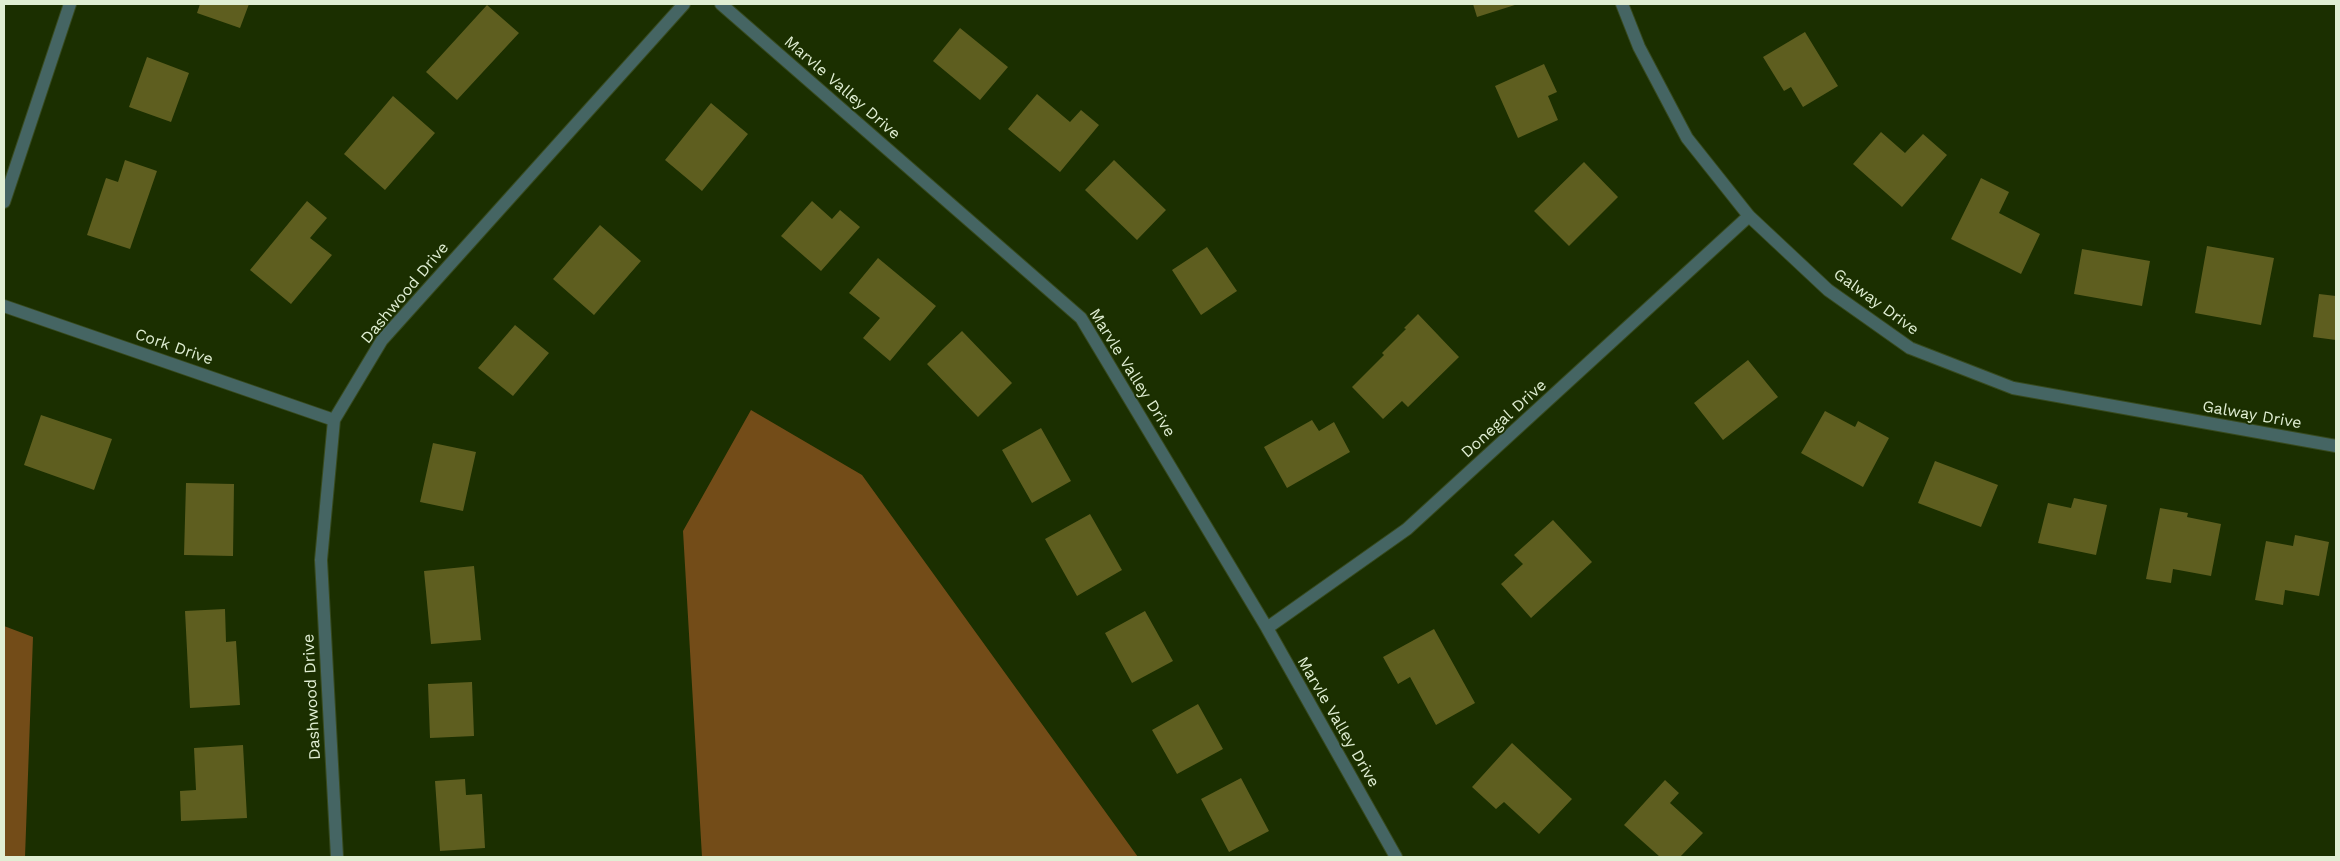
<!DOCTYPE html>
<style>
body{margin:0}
#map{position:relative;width:2340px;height:861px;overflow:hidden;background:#1b2f00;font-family:"Work Sans",sans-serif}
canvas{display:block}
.frame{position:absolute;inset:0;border:5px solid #e0eed3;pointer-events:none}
</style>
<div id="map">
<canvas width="2340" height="861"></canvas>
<div class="frame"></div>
</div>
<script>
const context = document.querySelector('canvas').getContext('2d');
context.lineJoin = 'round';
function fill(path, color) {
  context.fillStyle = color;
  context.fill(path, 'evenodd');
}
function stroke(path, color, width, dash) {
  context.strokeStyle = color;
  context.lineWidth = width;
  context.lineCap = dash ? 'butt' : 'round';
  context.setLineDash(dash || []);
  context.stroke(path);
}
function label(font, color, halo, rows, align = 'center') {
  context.font = font + ' "Work Sans",sans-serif';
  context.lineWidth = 4;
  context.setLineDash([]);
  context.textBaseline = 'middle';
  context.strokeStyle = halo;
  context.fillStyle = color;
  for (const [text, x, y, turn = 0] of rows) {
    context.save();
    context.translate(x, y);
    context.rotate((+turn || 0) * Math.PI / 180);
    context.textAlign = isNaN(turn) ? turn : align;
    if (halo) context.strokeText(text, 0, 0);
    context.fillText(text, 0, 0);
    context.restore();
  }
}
fill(new Path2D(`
 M751 410 862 475 1138 857H702L683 531Z
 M4 626 33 637 25 857H4Z`), '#734c18');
fill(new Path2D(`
 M200 4H249L240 28 197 13Z
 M1473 4H1518L1477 17Z
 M487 5 519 33 457 100 426 72Z
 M960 28 1008 67 980 100 933 61Z
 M1805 32 1838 86 1803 107 1791 87 1784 91 1763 57Z
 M147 57 189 73 171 122 129 107Z
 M1544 64 1557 92 1548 96 1558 120 1518 138 1495 86Z
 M1037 94 1070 122 1081 110 1099 125 1060 172 1008 129Z
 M393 96 435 133 385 190 344 154Z
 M711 103 748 134 702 191 665 160Z
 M1881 132 1905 153 1923 134 1947 155 1902 207 1853 164Z
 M125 160 157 171 130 249 87 235 106 178 118 182Z
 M1114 160 1166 210 1137 240 1085 190Z
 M1584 162 1618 197 1569 246 1534 211Z
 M1981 178 2009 192 1999 213 2040 234 2021 274 1951 239Z
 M307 201 327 218 310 238 332 255 291 304 250 270Z
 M812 201 832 219 840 210 860 227 821 271 781 236Z
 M600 225 641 261 594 315 553 279Z
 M2207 246 2274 258 2261 325 2195 313Z
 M1207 247 1237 291 1201 315 1172 270Z
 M2082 249 2150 261 2142 306 2074 294Z
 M878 258 936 306 890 361 863 338 880 318 849 293Z
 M2319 294 2336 296V340L2313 337Z
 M1418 314 1459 357 1408 407 1402 401 1383 419 1352 387 1384 355 1382 353 1406 329 1404 328Z
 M515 325 549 353 513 396 478 368Z
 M962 331 1012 383 978 417 927 364Z
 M1748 360 1778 397 1723 440 1694 403Z
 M1825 411 1855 427 1858 421 1889 438 1863 487 1801 453Z
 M41 415 112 439 94 490 24 465Z
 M1312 420 1319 431 1334 422 1350 452 1287 488 1264 447Z
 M1041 428 1071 481 1032 503 1002 450Z
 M433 443 476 452 463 511 420 502Z
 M1935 461 1998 485 1981 527 1918 503Z
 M186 483 234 484 233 556 184 555Z
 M2074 498 2107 505 2096 555 2038 543 2048 503 2071 508Z
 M2160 508 2188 513 2187 517 2221 524 2211 576 2173 569 2171 583 2146 579Z
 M1090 514 1122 570 1077 596 1045 539Z
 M1553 520 1592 562 1531 618 1501 584 1523 564 1514 555Z
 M2295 535 2329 542 2319 596 2285 590 2283 605 2255 600 2266 541 2293 546Z
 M474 566 481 640 431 644 424 571Z
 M225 609 226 642 236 641 240 705 190 708 185 611Z
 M1145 611 1173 661 1132 683 1105 633Z
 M1434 629 1475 703 1436 725 1410 677 1398 684 1383 657Z
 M472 682 474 736 430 738 428 684Z
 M1198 704 1223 749 1177 774 1152 730Z
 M1512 743 1572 799 1539 834 1504 802 1496 809 1472 787Z
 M243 745 247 818 181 821 180 791 196 790 194 748Z
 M1241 778 1269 831 1229 852 1201 799Z
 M465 779 466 795 482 794 485 848 440 851 435 781Z
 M1665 780 1679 793 1670 803 1703 833 1680 857H1660L1624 825Z`), '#5e5e1f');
const street = new Path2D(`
 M721 4 1081 318 1267 628 1396 857
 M1622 4 1639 47 1687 138 1749 216 1828 290 1910 348 2013 388 2336 446
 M4 202 70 4
 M4 306 334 420
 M1267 628 1407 529 1749 216
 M337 857 321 560 334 420 382 340 684 4`);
stroke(street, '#374a1e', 14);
stroke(street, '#456563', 12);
label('16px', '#e0eed3', '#1b2f00', [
 ["Marvle Valley Drive",842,88,41],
 ["Dashwood Drive",405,293,-50],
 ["Galway Drive",1876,302,36],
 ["Cork Drive",174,347,19],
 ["Marvle Valley Drive",1132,373,58],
 ["Galway Drive",2252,415,10],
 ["Donegal Drive",1504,419,-42],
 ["Dashwood Drive",312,697,-93],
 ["Marvle Valley Drive",1338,722,60]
]);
</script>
